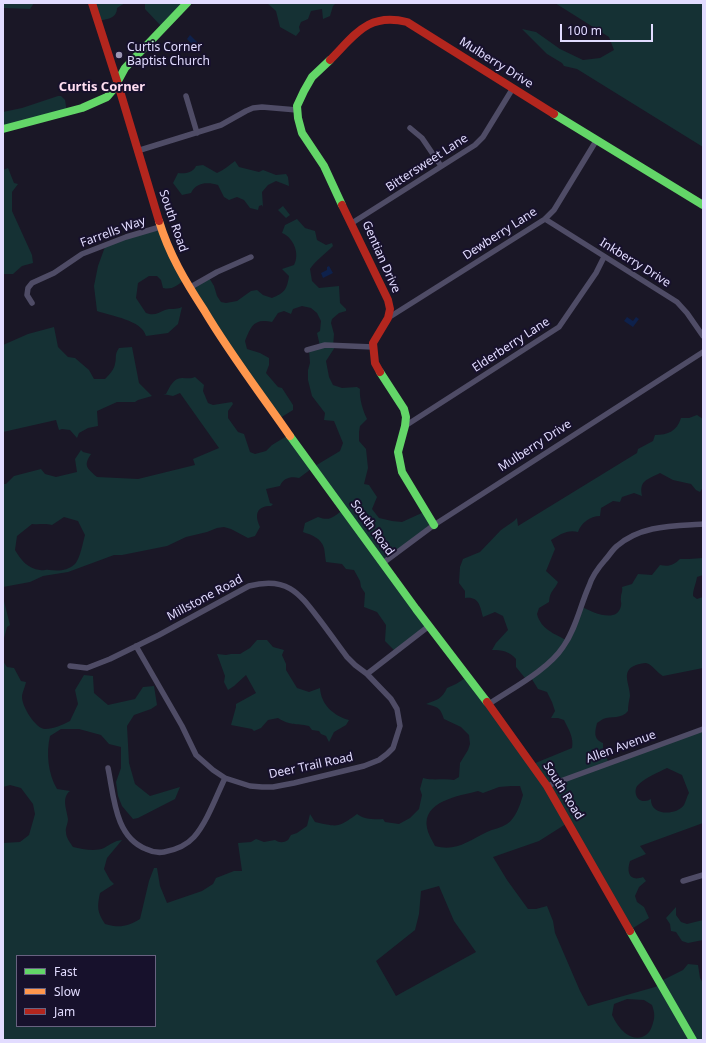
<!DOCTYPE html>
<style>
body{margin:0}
#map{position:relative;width:706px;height:1043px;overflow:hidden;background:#1a1726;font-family:"Noto Sans",sans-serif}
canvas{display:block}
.frame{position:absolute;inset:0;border:4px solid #e2dcff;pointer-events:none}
.legend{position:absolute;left:16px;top:955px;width:140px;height:72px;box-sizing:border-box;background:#17112c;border:1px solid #686280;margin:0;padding:5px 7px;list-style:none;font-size:12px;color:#e2dcff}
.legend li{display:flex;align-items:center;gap:8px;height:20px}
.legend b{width:20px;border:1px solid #686280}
.scale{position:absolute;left:560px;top:24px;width:93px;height:18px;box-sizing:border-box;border:2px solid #e2dcff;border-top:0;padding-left:5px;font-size:12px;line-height:14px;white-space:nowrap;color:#e2dcff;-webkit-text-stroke:3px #17112c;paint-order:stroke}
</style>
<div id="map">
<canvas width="706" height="1043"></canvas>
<div class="frame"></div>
<ul class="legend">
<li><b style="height:5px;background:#63d668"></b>Fast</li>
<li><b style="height:5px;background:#ff974d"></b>Slow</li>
<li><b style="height:5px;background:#b3261e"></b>Jam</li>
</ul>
<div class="scale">100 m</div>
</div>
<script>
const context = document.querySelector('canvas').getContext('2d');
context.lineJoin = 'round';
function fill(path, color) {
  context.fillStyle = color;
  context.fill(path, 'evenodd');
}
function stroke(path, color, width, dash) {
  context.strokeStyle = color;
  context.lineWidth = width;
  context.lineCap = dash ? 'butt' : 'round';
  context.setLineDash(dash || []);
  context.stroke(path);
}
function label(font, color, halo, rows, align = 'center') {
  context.font = font + ' "Noto Sans",sans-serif';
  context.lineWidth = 4;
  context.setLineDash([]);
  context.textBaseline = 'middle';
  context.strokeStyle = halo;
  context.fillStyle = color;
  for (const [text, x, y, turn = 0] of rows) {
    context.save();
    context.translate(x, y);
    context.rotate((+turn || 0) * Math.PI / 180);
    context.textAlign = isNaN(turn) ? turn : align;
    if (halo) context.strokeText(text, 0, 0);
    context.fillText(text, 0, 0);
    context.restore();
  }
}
fill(new Path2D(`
 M3 3H34L30 9 4 8Z
 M92 3H125L117 8C117 19 106 19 98 21Z
 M144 3H186L162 27 145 9V4Z
 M267 3H336L333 6 330 16 323 19 322 9 311 11 308 19 301 22 299 27 300 31 296 36 280 27 276 11Z
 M555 3H703V147L577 69 564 66 562 63 547 54 522 29 536 32 560 49 583 60 600 58 614 50 609 37Z
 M58 96H61L65 100 67 112 3 128V112L22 108Z
 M235 161 239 167 259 172 263 170 276 175 286 174 288 177 289 186 276 181 268 185 262 192 263 207 262 205 259 206 258 210 250 208 244 200 237 197 229 200 224 197 218 185C208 182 196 182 191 193L182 195 173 183 178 173C184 174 193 173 196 166L203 165 217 173C224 170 229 165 235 161Z
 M8 168 14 183 18 184 12 192V211L32 255 33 263 22 266 13 274H3V170Z
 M283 206 290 215 286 218 278 210Z
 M297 219 305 228 315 231 317 240 326 245 332 243 333 246C325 254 316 260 310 269L312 281 319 288 339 286 340 303 346 309V311L339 313 332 319 331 323 334 334 333 347H335L326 361 329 377 333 385 342 388 357 387 360 389C359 398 363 411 367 419L360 426 359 432V441L366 449 368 468 364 484 369 485 377 497 372 509 379 518 392 521 402 522 424 512 430 525 383 561 429 624 395 651 385 641 386 625 377 612 364 607 365 593 361 587 360 581 354 570 346 569 342 564 326 562C325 557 325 553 324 548 321 538 312 535 303 532L305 523 318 517C331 522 334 516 344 509L315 466 340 451 343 443 334 421 324 420 325 413 312 396 308 380V370L310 363 309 350 320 346 317 333 320 331 321 321 317 313 311 308 302 306 293 309 291 314 284 311 278 313 272 322C254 318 251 326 245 341L247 349 260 353 269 358V365L266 373 278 387 282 388 293 405V410L280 418 191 289 208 276 214 286 217 296 221 302 226 303 237 301 251 291 257 290 263 295 272 298C284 293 287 290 289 276L282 269 294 265C300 254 294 238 282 233L285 225Z
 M160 226 183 281C176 286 172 290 163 288L161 280 157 276H149L138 283 136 298 146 313C154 316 158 313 165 310 170 308 176 310 182 307L178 324 168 333 146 336C142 320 111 316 97 311L94 286 98 266 106 244Z
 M54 327 58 347 68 357 75 358 89 370 94 379H105C109 375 114 370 115 364 117 357 114 355 119 348L132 347 139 383 152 396 138 400 135 402H117L97 411 98 426 88 428 79 433 77 438 70 430 62 429 59 430 56 420 3 432V345L28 334Z
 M195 377 204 385 203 391 208 403 213 405 232 402 233 404 228 411V418L238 432 244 434 250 452 255 454 266 451 272 445 290 434 311 469 299 478C291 476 283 478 280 486L266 489 270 503 273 504 271 506C257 506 254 514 260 527L255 536 248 538 231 529 224 527 217 528 207 532 186 537 167 546 122 555H114L68 572 43 576 30 582 3 587V484H6L14 476 41 469 45 474 56 477 77 472 75 459 81 450 83 452 91 454C83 466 87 468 97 477L138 479 195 465 193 459 219 448 180 393 173 396 163 394H166C170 387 173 378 182 378 187 378 191 379 195 377ZM64 517 78 521 85 535C83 542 80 559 75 564 67 571 59 571 49 570 46 569 44 571 40 570 28 569 21 560 15 550L17 536 32 524C40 525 44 523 52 525Z
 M697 415 703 419V487L700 492 696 490 691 484 673 480 660 473C647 480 639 480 642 496L634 493 622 497 620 502 613 501 601 508 600 516C590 516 581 523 578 532 568 529 559 535 551 540L555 549 546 571 558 582C554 591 550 590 549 602L539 608 537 614C541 629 553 633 566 640L582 607C592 612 617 624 621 606 622 603 620 600 621 597 621 593 623 592 622 587L632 584 638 574 652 575 660 565C669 567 674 565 680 559H689L703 558V575L697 577C696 584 693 589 693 596L697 599 703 597V668L663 676C657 673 652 664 646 663 642 663 639 664 636 665 620 671 630 684 630 696 629 701 628 705 628 711 622 719 611 716 603 719 601 720 599 722 597 723 595 732 593 739 603 743V750L608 761 703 728V823L640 846 646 854 630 861C626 873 630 882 643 877L646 881 639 887 635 896 637 902 644 907 649 918 630 930 569 822 539 841 493 857 507 880 528 909H536L547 906 553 921 555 933 580 991 588 1006 655 987 660 985 661 981 683 970 688 964 698 965 700 978 703 983V1040H3V843L20 842 29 835 35 814 33 804 21 788 10 785 3 787V661L7 667 14 668 21 681 26 682C25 687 22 693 22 697 22 707 36 729 45 729 54 729 62 725 70 721L78 704 75 690 84 675 93 676 94 693 108 705 135 699 143 687 154 686 157 705 151 709 134 715 127 726 129 763 135 784 150 796 180 787 175 799 138 818 133 819 122 806 118 796 116 782 121 768V747L109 744 101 735 79 729H61L50 736C46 753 48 774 57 789L70 791C61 798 67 810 68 819 68 824 65 828 66 832 66 838 70 842 73 847 82 849 95 852 104 848 111 844 114 841 122 840L107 858 104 869 110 880 114 884 100 893C97 907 97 912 105 924 119 928 127 927 140 919L149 881 154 868H157L160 886 167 903 202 891 213 884 216 878 234 871H242L238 843 251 842 256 839 264 842 275 840C280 843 283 843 288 840L291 835 297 833 307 826 310 814 315 822C338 827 338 828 357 814 363 819 375 820 383 819L385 822 399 824 410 818 419 809 422 795 420 789 423 778C434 781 443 778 454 780L459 777 460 763 468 750 470 744 469 735 461 727 444 719C440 707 438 707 426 704 437 700 442 699 447 688L456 684 467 677 533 764 572 748C574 738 569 730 564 720L558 718H551L555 711 552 702 547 692 538 689 530 676 525 678 516 667V659C509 651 502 650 492 650L496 643 508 630 503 616 495 612 483 617C480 606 479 596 465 598V591L459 583 460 567 463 559 480 552 501 530 514 521 517 518 518 526 637 453 638 449 653 441 655 435C668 435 677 431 681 418H689ZM667 768 682 775 689 793C687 796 686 801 684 805 676 816 650 816 651 799 649 800 647 801 645 801 636 802 633 790 638 785 646 777 657 773 667 768ZM511 786H520L523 795C520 805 516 818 507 824 501 828 493 829 487 832 468 841 456 852 435 846 432 840 428 834 427 828 422 801 459 796 478 791L483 793 499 787ZM439 886 454 921 476 952 396 996 376 961 415 930 419 914 421 891ZM17 956H155V1026H17ZM627 999 644 1000 652 1005C655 1014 655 1017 652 1026 648 1039 635 1041 625 1033 619 1028 615 1021 612 1015L614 1004Z
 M3 597 10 625 7 627 3 642Z
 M257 640H267L273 647 284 650 282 655 286 664V670L297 688 309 692 320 688C321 705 334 716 349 720L346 725 334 732 329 742 326 736 321 734 319 731 312 730 309 726C295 723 291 726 278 718L268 720 261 728 254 731 252 729 231 725 236 707V704L256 693 246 675 234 686 228 690 224 682 225 676 217 654 226 655 231 654H240L250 648Z
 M676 907V915L681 922 687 924 703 920V940L688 943 682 941 676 932 671 931 670 924 666 918Z`), '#153134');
fill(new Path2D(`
 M190 35 198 43 192 48 190 47 192 44 187 39Z
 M329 266 333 273 323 278 321 273 327 270V267Z
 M627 317 633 321 636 317 639 319 633 327 624 321Z`), '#0e214b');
stroke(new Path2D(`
 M186 96 197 133
 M410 128 422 138 441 166
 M137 151 221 125 246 111 253 108 262 107 297 110
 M545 219 677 302 687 313 703 336
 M352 223 475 145 483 137 513 88
 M189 288 217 272 251 257
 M32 303 27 295 28 288 32 283 54 273 82 254 126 237 160 227
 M388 318 545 219 554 210 596 141
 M307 350 325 345 373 347
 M405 426 559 327 596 273 604 257
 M383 563 434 525 703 352
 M70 666 87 668 110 659 159 635 249 586C287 576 299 593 319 619 329 632 338 645 347 657L355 665 367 674 391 699 397 709 400 726 393 748 387 754 379 760 364 766 294 783 273 787H262L250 786 225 778 213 770 196 755 182 726 136 646
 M367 674 429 626
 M489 704C511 689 548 670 563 647 576 629 580 606 589 586 592 576 598 568 605 560 609 556 612 550 617 546 641 525 673 526 703 524
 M108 768C114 797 115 837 146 849 152 852 158 853 164 852 175 850 186 846 194 837 207 822 216 797 225 778
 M547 786 703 729
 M683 881 703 875`), '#4f4c66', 5.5);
stroke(new Path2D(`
 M330 60 312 77 304 91 297 106 298 118 302 133 324 166 342 205
 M554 114 703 205
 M3 129 82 108 107 97 113 90 125 68 187 3
 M380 372 404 409 406 417 405 426 398 452 402 472 434 525
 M290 436 416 609 487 702
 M630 931 693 1040`), '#63d668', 8);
stroke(new Path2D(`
 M159 221C169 254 185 281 204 310 230 354 261 394 290 436`), '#ff974d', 8);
stroke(new Path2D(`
 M92 3 117 81 159 221
 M330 60C355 35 368 12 407 22L554 114
 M342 205 388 300 390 309 388 318 373 343 375 363 380 372
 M487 702 547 786 630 931`), '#b3261e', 8);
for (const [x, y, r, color] of [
 [119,55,4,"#9c97b3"]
]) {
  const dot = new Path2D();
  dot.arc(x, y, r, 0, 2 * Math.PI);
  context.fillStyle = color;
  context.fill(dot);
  stroke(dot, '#17112c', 1.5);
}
label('12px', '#e2dcff', '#17112c', [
 ["Curtis Corner",127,48],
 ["Baptist Church",127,62]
], 'left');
label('12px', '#e2dcff', '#17112c', [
 ["Mulberry Drive",496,63,32],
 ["Bittersweet Lane",427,163,-33],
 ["South Road",173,221,71],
 ["Farrells Way",113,232,-20],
 ["Dewberry Lane",500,234,-33],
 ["Gentian Drive",381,257,66],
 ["Inkberry Drive",635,263,32],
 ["Elderberry Lane",511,345,-33],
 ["Mulberry Drive",535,446,-33],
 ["South Road",372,528,54],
 ["Millstone Road",205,598,-28],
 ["Allen Avenue",621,747,-20],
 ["Deer Trail Road",311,766,-12],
 ["South Road",563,791,58]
]);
label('bold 13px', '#ffdef1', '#17112c', [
 ["Curtis Corner",102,87]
]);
</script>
